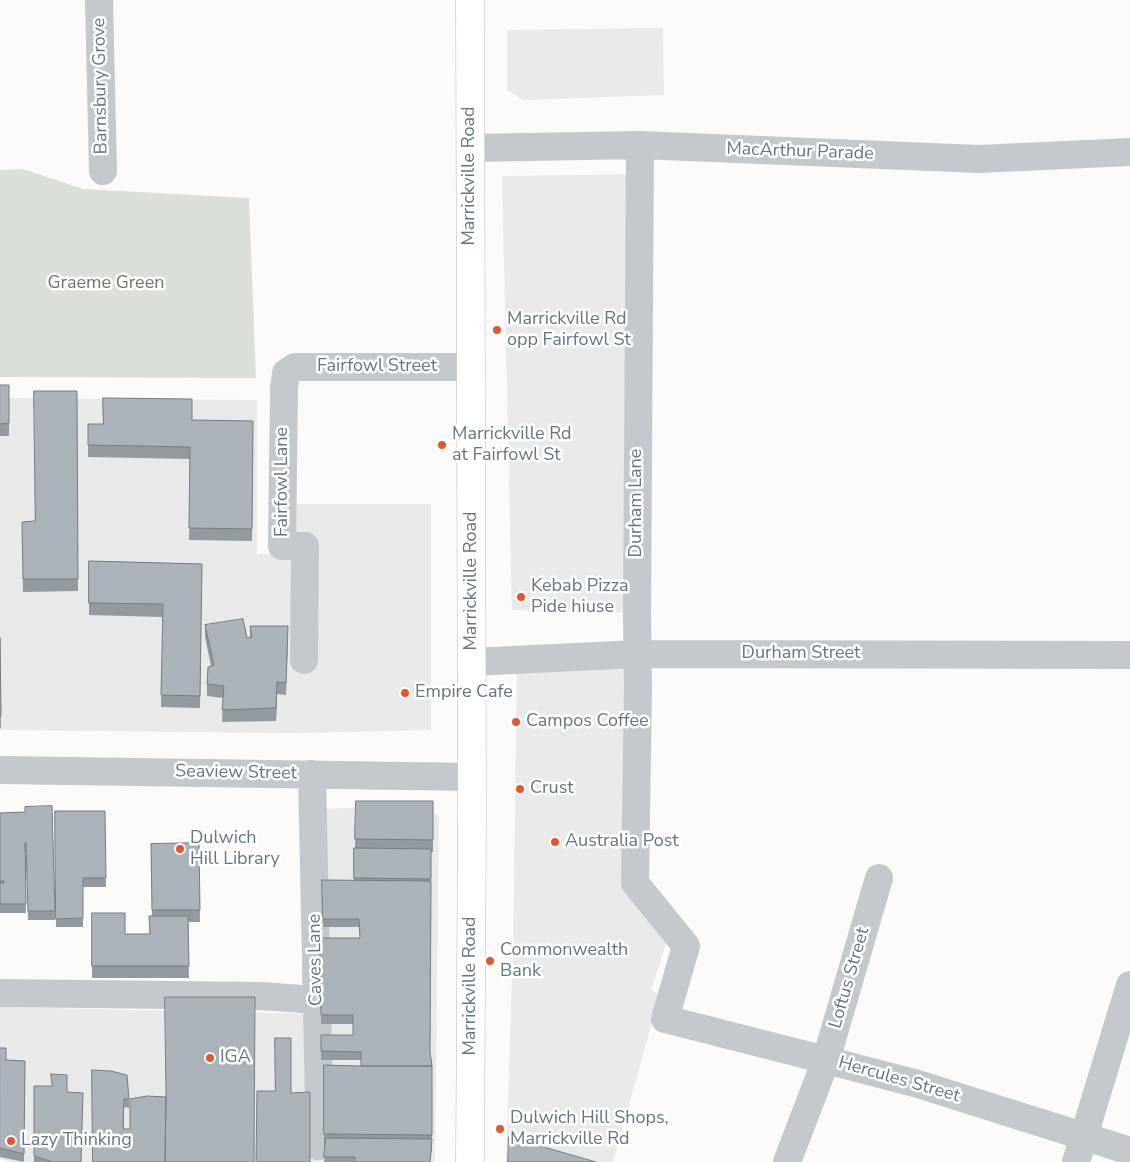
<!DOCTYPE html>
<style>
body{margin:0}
canvas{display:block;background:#fafaf8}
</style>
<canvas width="1130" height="1162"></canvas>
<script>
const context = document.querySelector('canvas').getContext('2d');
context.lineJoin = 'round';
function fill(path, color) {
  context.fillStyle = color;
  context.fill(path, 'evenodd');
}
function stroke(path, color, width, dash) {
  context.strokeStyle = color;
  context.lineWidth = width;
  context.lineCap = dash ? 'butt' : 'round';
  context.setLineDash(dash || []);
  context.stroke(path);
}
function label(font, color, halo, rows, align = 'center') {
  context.font = font + ' "Nunito Sans",sans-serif';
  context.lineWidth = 5;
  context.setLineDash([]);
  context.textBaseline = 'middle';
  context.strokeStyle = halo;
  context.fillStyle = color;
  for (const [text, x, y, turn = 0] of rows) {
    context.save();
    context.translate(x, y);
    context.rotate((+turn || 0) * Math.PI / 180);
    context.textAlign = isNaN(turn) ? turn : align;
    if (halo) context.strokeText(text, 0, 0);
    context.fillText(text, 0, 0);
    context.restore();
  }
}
fill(new Path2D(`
 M663 28 664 95 523 100 507 90V30Z
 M639 174 637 613 512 610 502 176Z
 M0 398 257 400V554H290L289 504H431V730L294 733 0 730Z
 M637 654 635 883 671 928 651 991 660 994 613 1162H506L513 951 517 661Z
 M427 805 439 817 435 1162H11L0 1159V1007L321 1014 322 809Z`), '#e8e9e9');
fill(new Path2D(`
 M23 169 83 189 249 198 256 378 0 377V170Z`), '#dadfd7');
const major = new Path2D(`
 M470 1162 472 812 470 0`);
stroke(major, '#b5babe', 29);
stroke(new Path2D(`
 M99 0 103 171
 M640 145 637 613 638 686 635 883 686 946 665 1019 826 1060 918 1084 1130 1151
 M470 148 640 145 979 159 1130 152
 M304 660 305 546H282L284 389 286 373 295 367H470
 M472 662 637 654 1130 655
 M0 770 472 777
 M312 774 319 1103 318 1146
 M0 993 260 996 317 1000
 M787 1162 826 1060 879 878
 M1076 1162 1130 985`), '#c3c8cc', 28);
stroke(major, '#fff', 28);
fill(new Path2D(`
 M0 385H9V436H0Z
 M77 391 78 591 23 592 22 522 35 521Z
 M192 420 253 421 252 541 189 540 190 459 88 457V424H103Z
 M89 561 202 564 200 708 161 707 163 617 89 615Z
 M205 625 247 638H250V626L288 638 286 695 277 694 276 721 222 722 223 698 207 696V684L211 666 205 637Z
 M0 638 1 728 0 729Z
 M356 801H433V852H431V887L430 1053 432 1066V1147L430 1162H324L326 1147H324V1065L361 1066V1060H321V1035H353V1024H321V1008H320V938H360L359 927H323L322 880 354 881V848H355Z
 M52 806 55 920H28L26 852H25L26 913H0V813L25 812Z
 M55 811H105L106 887H83V927H56Z
 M199 843 200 922H188L189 978H92V913L125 934H149L152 916 151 844Z
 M0 1048 6 1060 25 1061 24 1162 0 1157Z
 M92 1070 129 1099V1108L124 1107V1129L254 1162H93Z
 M51 1074 67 1092 81 1162H34V1086H52Z`), '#929a9f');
fill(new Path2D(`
 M277 682V694L276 721V708Z
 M432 1139V1147L430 1162V1157Z`), '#777d82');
const building = new Path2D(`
 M0 385H9V423L0 424Z
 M34 391H77L78 579H23L22 522 35 521Z
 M103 398 192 399V420L253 421 252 529 189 528 190 447 88 445V424H103Z
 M89 561 202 564 200 696 161 695 163 604 89 603Z
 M243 619 247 638 252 637 250 626H288L286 683 277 682 276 708 222 710 224 686 207 684 208 667 214 665 205 625Z
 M0 638 1 716H0Z
 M356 801H433V840L355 839Z
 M52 806 55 911H28L26 843H25L26 904H0V883H4V881H0V813L25 812V807Z
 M55 811H105L106 878H83V918L56 919Z
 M199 843 200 910H152L151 844Z
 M354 848 431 849V879L354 878Z
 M322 880 431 881 430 1052 432 1066H361V1052L321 1051V1035H353V1015H321V999H320V938H360L359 919H323Z
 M92 913H125V934H150L149 916H188L189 966H92Z
 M165 997H255L254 1162H165L166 1093Z
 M275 1038H291V1093L310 1092V1162H256L257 1091H275Z
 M0 1048H6V1060L25 1061 24 1154 0 1148Z
 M324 1065 360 1066H432V1135L324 1134Z
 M92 1070 111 1071 127 1075 129 1099H124L123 1129H130V1099L147 1096 166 1097 165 1162H93Z
 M51 1074 67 1075V1092L83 1093 81 1162H53L34 1156V1086H52Z
 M509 1137 596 1162H508Z
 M326 1138 432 1139 430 1162H355V1157H324Z`);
fill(building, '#aab3b9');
stroke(building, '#777d82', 1);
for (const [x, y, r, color] of [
 [497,330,5,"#e4572e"],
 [442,445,5,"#e4572e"],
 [521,597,5,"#e4572e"],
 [405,693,5,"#e4572e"],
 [516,722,5,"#e4572e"],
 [520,789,5,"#e4572e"],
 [555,842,5,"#e4572e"],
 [180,849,5,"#e4572e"],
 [490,961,5,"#e4572e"],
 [210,1058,5,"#e4572e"],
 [500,1129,5,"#e4572e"],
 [11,1141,5,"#e4572e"]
]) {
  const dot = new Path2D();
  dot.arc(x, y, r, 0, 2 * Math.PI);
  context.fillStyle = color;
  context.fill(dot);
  stroke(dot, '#fff', 2);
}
label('18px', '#657683', '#fff', [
 ["Barnsbury Grove",101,86,-91],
 ["MacArthur Parade",800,152,2],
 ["Marrickville Road",470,176,-90],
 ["Fairfowl Street",377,367],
 ["Fairfowl Lane",283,482,-90],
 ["Durham Lane",637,503,-90],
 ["Marrickville Road",472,581,-90],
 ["Durham Street",801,654],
 ["Seaview Street",236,773,1],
 ["Caves Lane",316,960,-91],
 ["Loftus Street",850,978,-74],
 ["Marrickville Road",471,986,-90],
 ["Hercules Street",899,1080,16]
]);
label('18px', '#687a64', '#fff', [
 ["Graeme Green",106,284]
]);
label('18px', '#657683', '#fff', [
 ["Marrickville Rd",507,320],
 ["opp Fairfowl St",507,341],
 ["Marrickville Rd",452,435],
 ["at Fairfowl St",452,456],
 ["Kebab Pizza",531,587],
 ["Pide hiuse",531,608],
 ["Empire Cafe",415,693],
 ["Campos Coffee",526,722],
 ["Crust",530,789],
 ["Dulwich",190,839],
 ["Hill Library",190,860],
 ["Australia Post",565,842],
 ["Commonwealth",500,951],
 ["Bank",500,972],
 ["IGA",220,1058],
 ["Dulwich Hill Shops,",510,1119],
 ["Marrickville Rd",510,1140],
 ["Lazy Thinking",21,1141]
], 'left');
</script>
